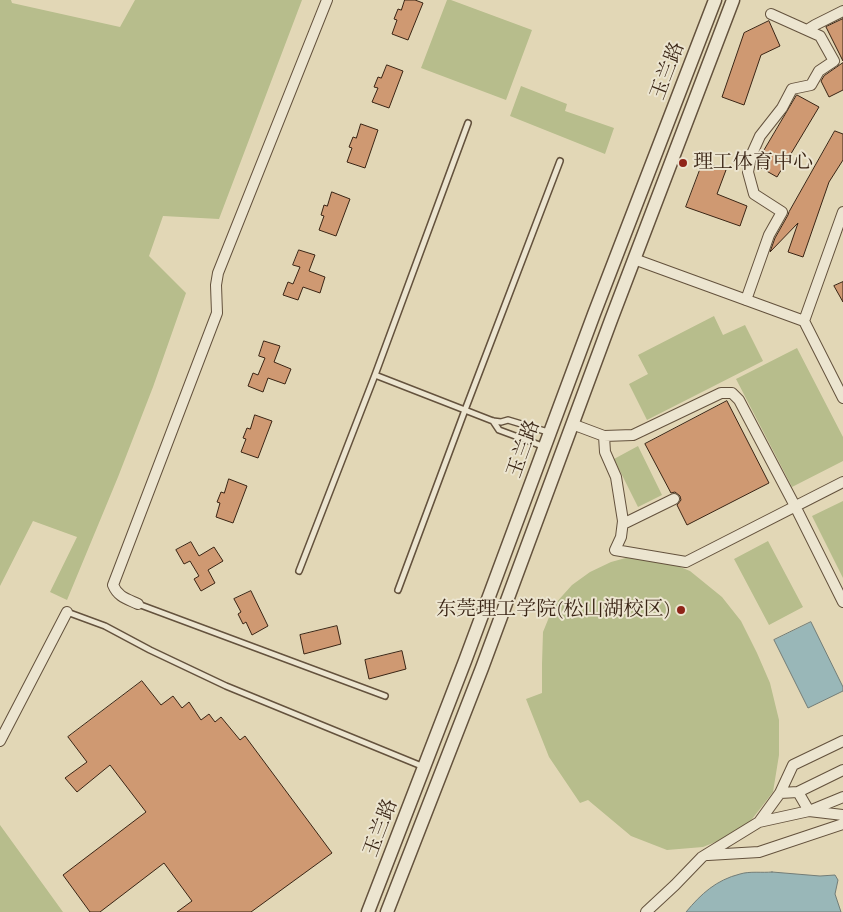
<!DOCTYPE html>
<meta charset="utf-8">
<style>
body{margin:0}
canvas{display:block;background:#e2d7b6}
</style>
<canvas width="843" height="912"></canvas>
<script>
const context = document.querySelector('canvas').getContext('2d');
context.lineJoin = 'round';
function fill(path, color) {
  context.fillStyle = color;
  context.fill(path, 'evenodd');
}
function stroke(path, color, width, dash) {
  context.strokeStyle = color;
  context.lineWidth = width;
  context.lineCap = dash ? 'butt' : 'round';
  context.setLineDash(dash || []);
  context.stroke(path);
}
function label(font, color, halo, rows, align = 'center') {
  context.font = font + ' "Old Standard TT","Noto Serif SC",serif';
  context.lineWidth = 4;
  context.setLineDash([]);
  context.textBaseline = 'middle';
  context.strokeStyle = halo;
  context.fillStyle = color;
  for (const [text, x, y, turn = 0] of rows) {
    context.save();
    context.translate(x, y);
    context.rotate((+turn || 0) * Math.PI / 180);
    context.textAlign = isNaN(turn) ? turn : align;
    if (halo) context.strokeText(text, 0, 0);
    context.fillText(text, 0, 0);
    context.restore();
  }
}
fill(new Path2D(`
 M0 0H11L12 3 120 27 135 0H302L219 219 163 216 149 256 186 293 153 387 118 477 67 600 50 592 77 537 33 521 0 586Z
 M447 0H451L532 30 506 100 421 68Z
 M521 86 567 104 565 111 614 128 605 154 510 116Z
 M714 316 723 335 745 325 763 361 647 420 629 384 648 374 638 355Z
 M797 348 843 437V461L792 487 736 379Z
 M638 446 662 495 638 507 614 459Z
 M843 501V578L812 516Z
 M768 541 803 607 769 625 734 559Z
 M633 556 658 558 690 571 722 597 741 621 757 653 770 683 779 720V755L773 792 749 823 728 837 703 847 667 850 631 836 588 800 580 803 549 757 526 699 542 693V664L543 632 554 605 572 585 590 572 611 562Z
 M0 825 63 912H0Z`), '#b7bd8c');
const water = new Path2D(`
 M811 622 843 687V691L808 708 774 640Z
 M772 872 820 876 835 875 838 880 835 894 841 912H686C701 894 716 880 740 874 750 871 762 873 772 872Z`);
fill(water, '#99b7b8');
stroke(water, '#737d77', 1);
const building = new Path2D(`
 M405 0H415L423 3 408 40 392 34 397 20 394 19 398 9 401 10Z
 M843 19V61L826 27Z
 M769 21 780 46 761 55 744 105 722 97 744 33Z
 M843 63V90L829 97 821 81 824 76Z
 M387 65 403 71 389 108 372 102 378 88 374 87 378 77 381 78Z
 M797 95 819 107 777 177 756 165 757 162Z
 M361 124 378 130 365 168 347 162 352 148 349 147 353 137 356 138Z
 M835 131 843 134V160L829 182 803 257 788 252 798 223 770 252 775 238 788 215 789 212Z
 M703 162 726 170 717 194 747 206 740 226 686 207Z
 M332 192 350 199 336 236 319 230 324 216 321 215 324 205 327 206Z
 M299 250 315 255 309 271 325 277 320 293 303 287 298 300 283 295 288 282 293 284 300 267 293 265Z
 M843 282V302L834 286Z
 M264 341 280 346 274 362 291 369 285 384 268 378 263 392 248 386 253 373 258 375 265 358 259 356Z
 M727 401 769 483 687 525 677 505 681 500 680 496 675 492 671 493 645 444Z
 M255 415 272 421 258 458 241 452 246 439 243 438 247 428 250 429Z
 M229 479 247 486 233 523 216 517 220 503 217 502 221 492 224 493Z
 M191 542 199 556 214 547 223 561 208 570 215 583 201 591 194 579 199 576 190 561 184 564 176 550Z
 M251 591 268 626 252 635 246 622 243 624 238 614 241 612 234 599Z
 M337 626 341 644 304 654 300 635Z
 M402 651 406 669 369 679 365 660Z
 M142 681 161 705 173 696 182 708 189 702 201 720 209 714 215 722 221 717 240 740 245 736 332 853 251 912H177L192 901 164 863 100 912H90L63 875 146 812 110 765 77 792 65 778 87 762 68 737Z`);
fill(building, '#cf9972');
stroke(building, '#3a2515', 1);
const service = new Path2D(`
 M375 375 493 421 501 422 508 420 548 432
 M493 421 499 430 545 447
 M299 571 375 375 468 123
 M398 590 465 410 560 161
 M138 604 385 696
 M67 612 105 626 150 650 226 686 424 767`);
const minor = new Path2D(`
 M807 30 815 25 843 11
 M634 259 804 321 843 398
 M746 300 769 235 782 212 754 194 748 172 751 156 760 136 782 108 792 89 811 85 819 71 834 61 820 36 771 14
 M804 321 843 212
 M572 424 604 436 605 452 616 477 623 521 621 537 615 550 686 562 843 482
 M604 436 633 435 721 393H732L739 400 795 506 843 602
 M623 524 674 499
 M138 604C127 599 118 597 113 585L217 313 216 285 218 273 327 0
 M0 741 67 612
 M798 792 809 811 843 815
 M780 793 793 765 843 741
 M759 822 809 811 843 797
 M708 855 759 852 843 824
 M646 912 675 885 702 857 759 822 780 793 798 792 843 770`);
const tertiary = new Path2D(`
 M368 912 465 661 594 314 715 0
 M387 912 482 668 611 320 733 0`);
stroke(service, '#64523d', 8);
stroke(minor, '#64523d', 12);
stroke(tertiary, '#64523d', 15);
stroke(service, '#ece5d0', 5);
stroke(minor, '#ece5d0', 10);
stroke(tertiary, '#ece5d0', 12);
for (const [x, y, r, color] of [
 [683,163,5,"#8f2418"],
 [681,610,5,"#8f2418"]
]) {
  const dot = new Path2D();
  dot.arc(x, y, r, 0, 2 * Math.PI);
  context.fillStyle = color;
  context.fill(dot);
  stroke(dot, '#ece5d0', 2);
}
label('20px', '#3a2515', '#ece5d0', [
 ["玉兰路",668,71,-69],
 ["玉兰路",524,449,-70],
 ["玉兰路",381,828,-69]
]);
label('20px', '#3a2515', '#ece5d0', [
 ["理工体育中心",693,163],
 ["东莞理工学院(松山湖校区)",671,610,"right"]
], 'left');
</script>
